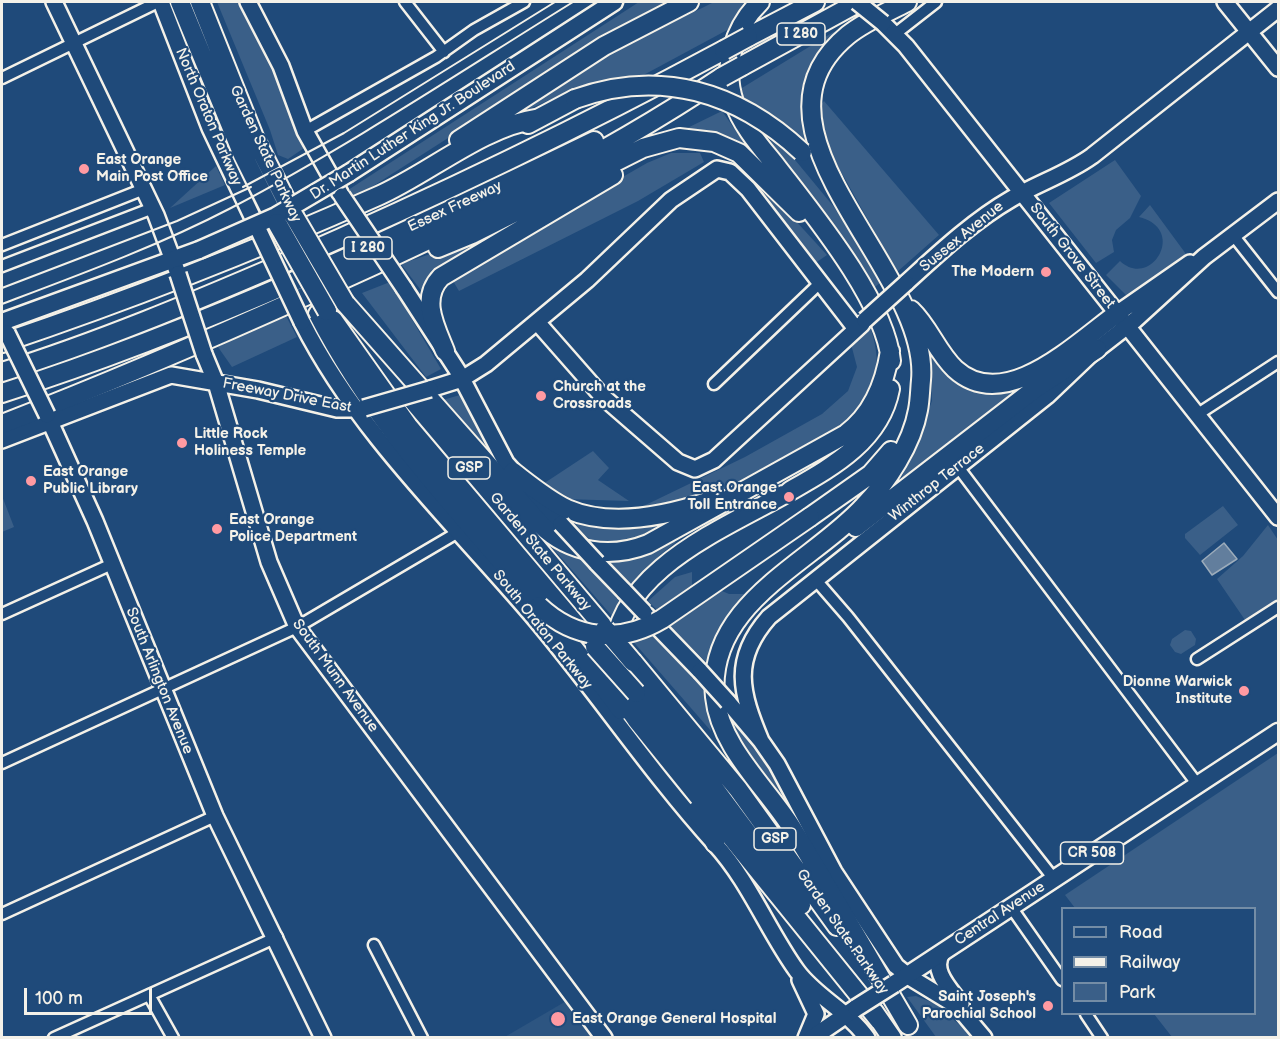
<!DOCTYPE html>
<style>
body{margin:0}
#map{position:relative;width:1280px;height:1039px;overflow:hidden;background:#1f4a7a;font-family:"Balsamiq Sans",sans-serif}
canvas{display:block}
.frame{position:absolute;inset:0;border:3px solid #f4f1e8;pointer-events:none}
.legend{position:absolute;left:1061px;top:907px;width:195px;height:108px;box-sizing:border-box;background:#1f4a7a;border:2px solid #748da6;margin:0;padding:8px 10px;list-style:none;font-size:18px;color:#f4f1e8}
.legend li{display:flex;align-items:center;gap:12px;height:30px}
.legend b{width:30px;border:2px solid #748da6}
.scale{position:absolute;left:24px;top:988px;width:128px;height:27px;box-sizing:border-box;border:3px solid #f4f1e8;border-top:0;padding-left:8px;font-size:18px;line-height:21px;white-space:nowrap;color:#f4f1e8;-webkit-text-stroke:4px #1f4a7a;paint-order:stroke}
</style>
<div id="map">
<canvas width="1280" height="1039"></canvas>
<div class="frame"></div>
<ul class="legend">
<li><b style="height:8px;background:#1f4a7a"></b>Road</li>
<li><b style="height:8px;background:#f4f1e8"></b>Railway</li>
<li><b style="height:16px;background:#3a5f88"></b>Park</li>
</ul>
<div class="scale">100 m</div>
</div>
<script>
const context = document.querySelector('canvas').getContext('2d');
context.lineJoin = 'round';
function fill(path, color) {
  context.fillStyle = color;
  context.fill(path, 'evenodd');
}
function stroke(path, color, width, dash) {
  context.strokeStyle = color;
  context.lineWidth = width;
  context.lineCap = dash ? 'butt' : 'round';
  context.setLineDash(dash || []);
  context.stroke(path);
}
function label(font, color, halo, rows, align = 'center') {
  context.font = font + ' "Balsamiq Sans",sans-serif';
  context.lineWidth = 4.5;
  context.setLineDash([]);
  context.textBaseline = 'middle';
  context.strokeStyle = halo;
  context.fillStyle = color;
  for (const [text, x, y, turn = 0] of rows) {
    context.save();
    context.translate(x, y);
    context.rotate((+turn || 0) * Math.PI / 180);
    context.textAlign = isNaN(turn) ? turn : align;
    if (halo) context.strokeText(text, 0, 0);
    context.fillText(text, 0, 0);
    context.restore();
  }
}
fill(new Path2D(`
 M568 1000 594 1038H503Z`), '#2d5581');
fill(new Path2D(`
 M217 2H243L280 75 307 146 288 159 278 155 270 130Z
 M639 2H674L626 24 356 197 348 190Z
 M714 2H745L729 29 638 78 606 81 549 100 490 127 590 64Z
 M835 31C805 75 801 93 806 145L740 100 737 91Z
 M824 101 939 235 897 272 825 143 818 108Z
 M722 111 756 160 679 132Z
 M761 134 791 155 834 207 881 282 875 287 824 215Z
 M671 153H700L704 162 638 201 459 291 450 276 647 163Z
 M1115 160 1141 196 1130 218 1116 230 1112 240 1114 252 1096 263 1049 203Z
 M216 166 225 185 170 208Z
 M765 194 783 207 827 255 814 264Z
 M548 204 423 293 401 264 436 252Z
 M1150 205 1186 254 1127 296 1106 275 1120 261C1151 290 1188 229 1139 217Z
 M390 282 441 369 426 377 362 293Z
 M285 314 297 337 232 367 218 347Z
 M870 327C880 354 880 384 863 410 845 435 731 492 699 500 677 505 653 508 631 512L745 457 822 414 848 391 857 367 851 344Z
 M929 346 949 372 1029 385 898 487 932 401Z
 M460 395 488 451 439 401Z
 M593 451 609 468 598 480 629 501 563 499 543 484Z
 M2 496 14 527 2 532Z
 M1223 506 1238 525 1200 555 1185 538V534Z
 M569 517 677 520C654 534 626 552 597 543 587 540 576 524 569 517Z
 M1268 525 1278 540V599L1245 620 1217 579 1243 556Z
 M664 540 676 542 660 555 634 587 604 556Z
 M550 545 579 556 620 602 612 616Z
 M692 572V591L661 614 648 601 675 577Z
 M715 588 729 594H746C725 616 718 638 711 667L666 622Z
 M652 630 705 685 711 731 630 638Z
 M1185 630 1191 631 1196 639 1195 645 1181 654 1175 652 1170 645 1172 639Z
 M721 705 772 773 798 821 794 822 741 747Z
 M1278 753V1037H1172L1154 1014H1254V908H1075L1065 895Z
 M916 996 936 1004 973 1037H936L907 997Z`), '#3a5f88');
const water = new Path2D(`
 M1224 543 1237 559 1212 575 1202 561Z`);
fill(water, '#627e9d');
stroke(water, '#9cacbb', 1.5);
const street = new Path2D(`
 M405 2 444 52
 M895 34 936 2
 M2 78 158 2
 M305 131 436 57 474 30 524 2
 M1233 235 1278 292
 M2 245 144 189
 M2 266 153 208
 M714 384 820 283
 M1198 414 1278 362
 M958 467 1198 785
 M815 579 848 617 1054 879
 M2 614 112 564
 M1197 659 1278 607
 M2 763 297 627 460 531
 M1011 907 1062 980
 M2 914 215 816
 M374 945 422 1038
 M149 995 173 1038
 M1086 1014 1102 1038
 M54 1038 277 937`);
const secondary = new Path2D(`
 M54 2 156 215 177 271
 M161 2 210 128 259 231
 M248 2 281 66 305 131 340 193
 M1225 2 1278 68
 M883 23 906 46 1278 517
 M906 283C939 253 973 221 1011 199 1038 183 1067 174 1092 156L1278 9
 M404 288 459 373 506 463 561 524
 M1118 313 1190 263
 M302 322C358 433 451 520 531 614 595 689 649 771 715 844 749 881 768 931 797 971 816 997 848 1011 867 1038
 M537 322 602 396 678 462 695 469 714 460 862 324
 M204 354 216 383 269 562 297 627 604 1038
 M430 389 462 379 486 364 587 280 671 200 717 169 730 172 748 189 856 329
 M47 415 95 521 215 816 323 1038
 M2 440 171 375 258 390 337 409H361
 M597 563 624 591
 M646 615 700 671
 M728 702 761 741 777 764 834 872 896 966 911 978 957 1006 984 1038
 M761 741C741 693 731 660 769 617L1047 396 1090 355 1135 320 1204 257 1278 201
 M943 952C929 969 951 990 961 1004
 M800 980 816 1014 806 1038`);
const primary = new Path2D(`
 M349 173 614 2
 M2 322 199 250
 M894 984 1278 732
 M812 1038 856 1008`);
const highway = new Path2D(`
 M180 2 243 155 277 223
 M200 2 254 137 294 216
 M760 2C734 27 722 67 734 102 742 126 761 147 777 167 814 215 885 301 891 361
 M907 2C888 12 865 21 848 35 731 131 931 270 921 380 920 390 920 400 918 410 912 444 887 482 864 506 811 564 706 603 715 697 720 747 766 787 792 828 832 893 869 959 908 1025
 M748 37 815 2
 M742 66 859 2
 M528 124 575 99
 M459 140 604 46 689 2
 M438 248 472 234 643 148 679 138 714 142 739 153 799 212
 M345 303 541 525C570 553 610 559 648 544L846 434C873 414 885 383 890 351
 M911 310C929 327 937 352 955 369 1005 415 1076 343 1118 313
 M318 314C376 427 458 510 539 605 567 639 594 674 621 710
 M333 320 408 426 583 633
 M2 343C130 300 254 251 378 196 428 174 482 127 536 119
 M445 351C435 326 420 299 441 277L613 175
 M2 372C98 342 191 303 284 263 434 198 581 127 724 50
 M2 393C206 328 402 234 594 141
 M409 396 602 625
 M2 424C106 384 208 340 310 294 452 231 593 163 722 77
 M513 472C530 485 548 500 567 509 611 528 666 516 710 501
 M790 491C832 467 880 441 890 389
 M783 495C721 530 616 572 614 655 614 680 622 700 636 719L880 1021
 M810 517 871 474 891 451
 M856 527 1036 388 1097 349
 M633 662 738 789 837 926
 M636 693 714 788 801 905
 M696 811 711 830 715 843
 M874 1012 892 1038`);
stroke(street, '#f4f1e8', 15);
stroke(secondary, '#f4f1e8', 20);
stroke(primary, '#f4f1e8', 21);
stroke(highway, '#f4f1e8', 22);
stroke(street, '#1f4a7a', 10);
stroke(secondary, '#1f4a7a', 15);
stroke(primary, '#1f4a7a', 16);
stroke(highway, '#1f4a7a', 18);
stroke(new Path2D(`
 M243 187 344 133 555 2
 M2 288 177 221 251 187
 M2 304C79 275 158 246 231 208 349 146 460 72 573 2`), '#f4f1e8', 2);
const secondaryBridge = new Path2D(`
 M857 2 883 23
 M342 196 404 288
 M259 231 302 322
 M178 274 204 354
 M865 320 906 283
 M7 333 47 415
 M364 408 430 389
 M561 524 597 563
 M624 591 644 612
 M700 671 728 702`);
const primaryBridge = new Path2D(`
 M199 250 276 216 349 173
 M856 1008 894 984`);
const highwayBridge = new Path2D(`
 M724 50 748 37
 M722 77 742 66
 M575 99C660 68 738 92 802 152
 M294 216 345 303
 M277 223 327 311
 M539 606C575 640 620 644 662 619L810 517
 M605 629 633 662
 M595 647 636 693`);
stroke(secondaryBridge, '#f4f1e8', 20, []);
stroke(primaryBridge, '#f4f1e8', 21, []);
stroke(highwayBridge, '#f4f1e8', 22, []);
stroke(secondaryBridge, '#1f4a7a', 15);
stroke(primaryBridge, '#1f4a7a', 16);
stroke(highwayBridge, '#1f4a7a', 18);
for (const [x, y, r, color] of [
 [84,169,6,"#ff9aa2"],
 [1046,272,6,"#ff9aa2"],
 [541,396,6,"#ff9aa2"],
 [182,443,6,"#ff9aa2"],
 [31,481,6,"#ff9aa2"],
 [789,497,6,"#ff9aa2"],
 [217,529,6,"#ff9aa2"],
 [1244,691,6,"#ff9aa2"],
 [1048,1006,6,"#ff9aa2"],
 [558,1019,8,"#ff9aa2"]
]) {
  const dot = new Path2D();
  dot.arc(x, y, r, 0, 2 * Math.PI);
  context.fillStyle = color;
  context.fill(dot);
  stroke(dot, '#1f4a7a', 2);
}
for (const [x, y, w] of [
 [801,34,48],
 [368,248,48],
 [469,468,42],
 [775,839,42],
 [1092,853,63]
]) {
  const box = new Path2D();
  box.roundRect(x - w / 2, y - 11, w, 22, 4.5);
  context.fillStyle = '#1f4a7a';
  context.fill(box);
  stroke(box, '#f4f1e8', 1.5);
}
label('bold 14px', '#f4f1e8', null, [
 ["I 280",801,34],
 ["I 280",368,248],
 ["GSP",469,468],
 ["GSP",775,839],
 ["CR 508",1092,853]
]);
label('15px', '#f4f1e8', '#1f4a7a', [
 ["North Oraton Parkway",208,117,67],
 ["Dr. Martin Luther King Jr. Boulevard",413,131,-33],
 ["Garden State Parkway",265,154,65],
 ["Essex Freeway",455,207,-25],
 ["Sussex Avenue",962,237,-39],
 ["South Grove Street",1072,256,52],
 ["Freeway Drive East",287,396,11],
 ["Winthrop Terrace",937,483,-38],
 ["Garden State Parkway",540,552,50],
 ["South Oraton Parkway",542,630,51],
 ["South Munn Avenue",335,676,54],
 ["South Arlington Avenue",159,681,68],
 ["Central Avenue",1000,914,-33],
 ["Garden State Parkway",842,932,55]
]);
label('bold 15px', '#f4f1e8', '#1f4a7a', [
 ["East Orange",96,160],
 ["Main Post Office",96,177],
 ["The Modern",1034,272,"right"],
 ["Church at the",553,387],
 ["Crossroads",553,404],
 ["Little Rock",194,434],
 ["Holiness Temple",194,451],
 ["East Orange",43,472],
 ["Public Library",43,489],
 ["East Orange",777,488,"right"],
 ["Toll Entrance",777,505,"right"],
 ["East Orange",229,520],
 ["Police Department",229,537],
 ["Dionne Warwick",1232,682,"right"],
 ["Institute",1232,699,"right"],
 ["Saint Joseph's",1036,997,"right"],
 ["Parochial School",1036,1014,"right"],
 ["East Orange General Hospital",572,1019]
], 'left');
</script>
